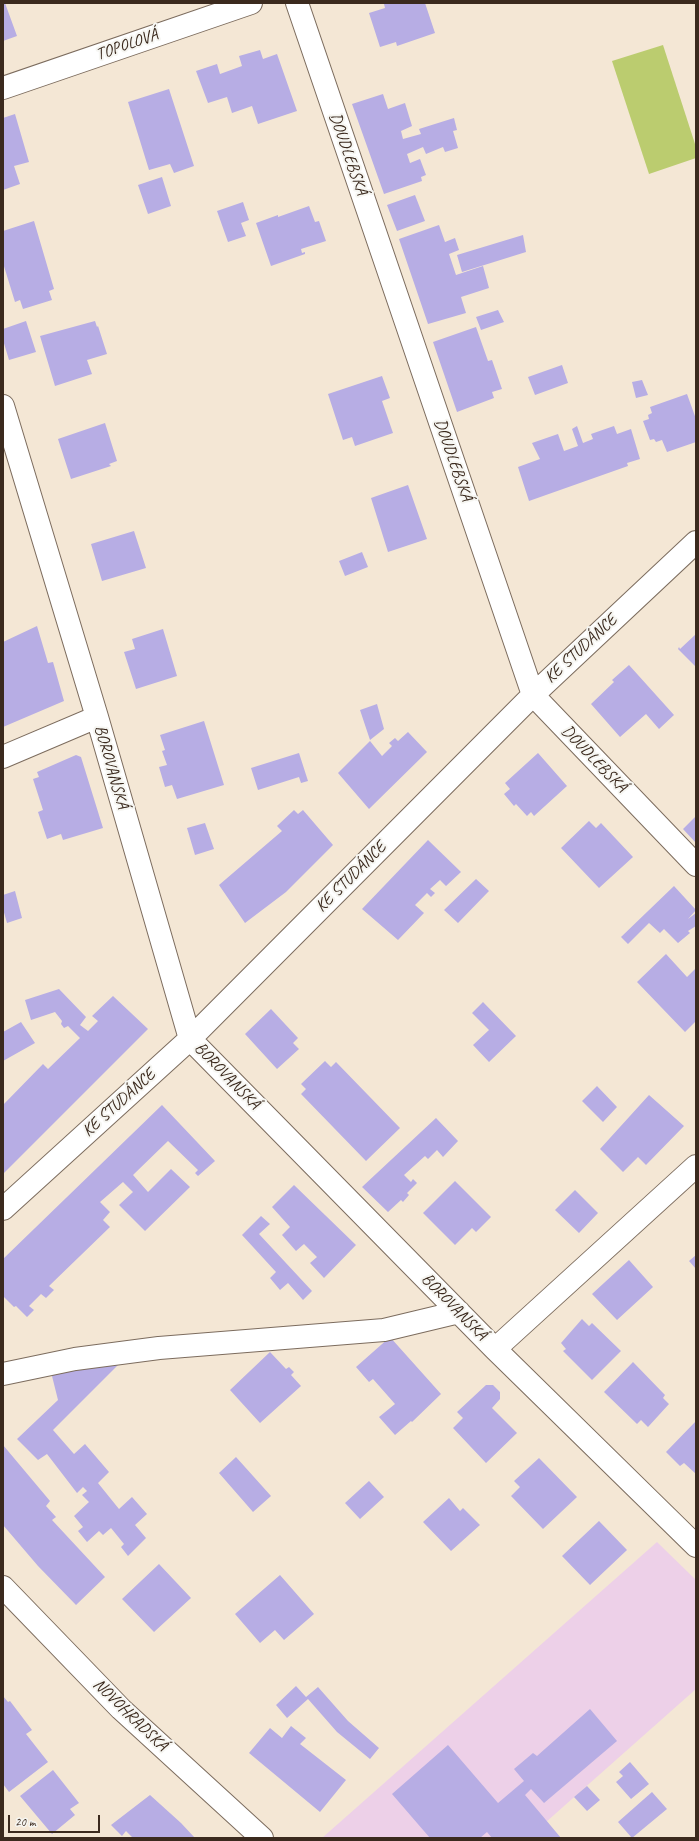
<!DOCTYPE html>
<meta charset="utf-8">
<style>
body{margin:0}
#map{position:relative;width:699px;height:1841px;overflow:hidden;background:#f4e7d5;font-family:Caveat,sans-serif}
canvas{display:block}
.frame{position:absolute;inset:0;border:4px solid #3b2a1e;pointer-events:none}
.scale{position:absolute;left:8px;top:1815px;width:92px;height:18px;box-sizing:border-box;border:2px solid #3b2a1e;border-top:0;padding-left:5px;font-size:12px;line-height:14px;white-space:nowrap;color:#3b2a1e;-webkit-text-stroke:3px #f6f6f2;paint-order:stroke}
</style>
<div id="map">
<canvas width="699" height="1841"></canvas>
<div class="frame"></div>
<div class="scale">20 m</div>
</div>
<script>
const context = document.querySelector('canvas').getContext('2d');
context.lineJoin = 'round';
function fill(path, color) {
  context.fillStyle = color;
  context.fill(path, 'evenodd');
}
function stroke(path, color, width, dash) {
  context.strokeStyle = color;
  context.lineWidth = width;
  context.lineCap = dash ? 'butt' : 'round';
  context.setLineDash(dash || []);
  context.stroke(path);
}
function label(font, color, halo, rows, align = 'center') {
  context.font = font + ' Caveat,sans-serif';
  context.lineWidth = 4;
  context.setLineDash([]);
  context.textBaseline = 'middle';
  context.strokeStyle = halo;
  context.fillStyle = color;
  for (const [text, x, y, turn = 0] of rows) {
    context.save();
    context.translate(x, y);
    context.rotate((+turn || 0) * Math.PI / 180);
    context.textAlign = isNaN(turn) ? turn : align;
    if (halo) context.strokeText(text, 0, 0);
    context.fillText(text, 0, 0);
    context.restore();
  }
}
fill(new Path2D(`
 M657 1542 696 1580V1689L528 1838H322Z`), '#edd0e8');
fill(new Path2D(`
 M663 45 696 147V158L649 174 612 61Z`), '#bbcc6f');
fill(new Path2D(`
 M3 3H5L17 36 3 41Z
 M387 3H425L435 33 397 46 396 42 380 47 369 13 385 8 384 4Z
 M260 50 263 59 277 54 297 111 258 124 252 106 232 113 227 97 208 103 196 71 217 64 220 74 242 66 239 56Z
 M169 89 194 166 174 173 170 164 149 170 128 102Z
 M383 94 388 109 405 103 412 126 401 131 403 139 421 134 419 129 454 118 457 130 453 131 458 148 445 152 443 147 426 154 423 147 407 154 410 163 420 159 426 175 421 177 422 181 384 194 352 104Z
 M15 114 29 162 14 166 20 184 3 190V118Z
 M162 177 171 206 148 214 138 185Z
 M415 195 425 221 397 231 387 205Z
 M243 202 249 220 241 223 246 236 228 242 217 211Z
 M309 206 315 222 319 221 326 241 301 249 302 253 305 252V254L271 266 256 223 278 215V217Z
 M34 221 54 289 49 291 52 300 23 309 20 300 15 302 3 263V231Z
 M439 225 445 242 455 238 459 250 449 254 456 275 483 266 489 288 461 297 466 313 428 324 399 239Z
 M523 235 526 252 462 272 457 255Z
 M498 310 504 322 481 330 476 317Z
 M26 321 36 352 9 360 3 340V329Z
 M95 321 97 327 98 326 107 354 87 360 92 374 55 386 40 336Z
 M476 327 488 361 492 360 502 389 492 392 494 398 457 412 433 342Z
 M562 365 568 383 535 395 528 377Z
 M382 376 390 398 382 401 393 433 355 446 352 437 343 440 328 394Z
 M642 380 648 395 636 398 632 382Z
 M687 394 696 419V442L667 452 662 440 656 442 654 439 650 440 643 421 649 419 648 415 652 413 650 407Z
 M105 423 117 461 109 464 111 466 71 479 58 439Z
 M577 426 583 443 593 439 591 434 614 426 617 434 631 429 640 459 627 463 628 466 529 501 518 467 540 459 532 443 558 434 564 451 578 446 572 429Z
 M408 485 427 539 388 552 371 498Z
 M134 531 146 568 102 581 91 544Z
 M362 552 368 567 345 576 339 561Z
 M37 626 48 663 53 662 64 701 3 727V642Z
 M163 629 177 676 136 689 124 652 135 649 132 639Z
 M696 634V667L678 649 679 647 680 649Z
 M629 665 674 715 659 729 646 714 620 737 591 704 614 682 612 680Z
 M377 704 384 729 370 740 360 710Z
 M204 721 224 785 177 799 172 785 165 787 159 767 167 765 162 751 165 750 160 735Z
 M408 732 427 752 369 809 338 773 370 741 382 756 392 746 389 743 395 738 398 741Z
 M299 753 308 781 301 783 299 777 258 790 251 768Z
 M538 753 567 786 534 816 531 812 527 816 516 804 514 806 504 794 510 789 505 783Z
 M76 755 81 757 103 828 63 840 61 834 47 839 38 812 43 810 33 779 39 777 37 772Z
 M294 810 298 814 303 810 333 845 286 892 245 923 219 885 282 831 277 826Z
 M696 816V843L683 829Z
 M589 821 596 828 601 823 633 857 599 888 561 848Z
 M205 823 214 849 195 855 187 828Z
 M428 840 461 872 446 886 440 880 430 889 435 893 431 897 427 893 415 905 424 913 398 940 362 909Z
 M476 879 489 891 458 923 444 910Z
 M674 886 696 910 688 919 696 913V926L688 931 690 933 678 943 664 929 660 933 649 923 628 944 621 937Z
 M15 891 22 918 7 923 3 909V895Z
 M666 954 687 977 696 968V1021L685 1032 637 982Z
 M59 989 86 1017 80 1025 88 1031 98 1021 92 1016 113 996 148 1029 3 1174V1105L43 1064 48 1069 80 1038 68 1026 64 1028 61 1024 62 1021 55 1012 31 1020 25 1000Z
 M483 1002 516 1036 489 1062 473 1045 489 1030 472 1013Z
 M271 1009 298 1038 293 1043 299 1049 277 1069 245 1034Z
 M21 1022 35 1043 3 1061V1032Z
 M325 1061 331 1067 336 1062 400 1128 366 1161 301 1094 306 1089 301 1084Z
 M597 1086 617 1107 603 1122 582 1101Z
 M649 1095 684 1126 646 1165 638 1157 623 1172 600 1149Z
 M162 1105 215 1161 198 1176 195 1173 198 1170 168 1141 133 1175 148 1192 171 1169 190 1187 145 1231 119 1205 133 1192 123 1182 100 1202 110 1212 103 1220 110 1227 49 1286 54 1290 46 1298 41 1294 29 1306 34 1310 27 1317 16 1306 14 1307 3 1296V1259Z
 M436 1118 458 1141 443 1157 437 1150 428 1159 425 1156 404 1175 411 1182 413 1179 417 1183 407 1193 409 1195 403 1202 401 1200 388 1212 362 1187Z
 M455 1181 491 1217 476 1232 472 1228 455 1245 423 1213Z
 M294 1185 356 1245 324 1278 310 1263 317 1257 304 1244 296 1251 282 1235 290 1227 272 1207Z
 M575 1190 598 1213 579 1233 555 1210Z
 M261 1216 270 1224 259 1234 312 1291 303 1300 288 1283 280 1290 270 1278 276 1272 242 1235Z
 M696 1255V1269L689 1261Z
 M629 1260 653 1287 617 1320 592 1294Z
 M582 1319 589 1326 592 1323 621 1351 592 1380 563 1351 566 1349 561 1343Z
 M390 1337 441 1394 412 1422 411 1421 395 1435 379 1417 395 1404 373 1379 369 1382 356 1367Z
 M270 1352 286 1369 289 1367 294 1372 291 1375 301 1386 260 1423 230 1390Z
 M633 1362 665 1395 663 1398 669 1404 648 1427 641 1420 637 1424 604 1392Z
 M119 1364 53 1430 74 1454 85 1444 109 1472 98 1483 119 1509 132 1497 147 1514 135 1525 146 1538 128 1556 121 1547 124 1544 111 1528 103 1535 99 1531 87 1542 78 1531 83 1527 74 1516 89 1502 82 1495 87 1491 83 1487 77 1493 47 1454 38 1460 17 1439 58 1400 51 1372Z
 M486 1385H493L500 1392V1399L492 1408 517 1433 486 1463 453 1428 463 1418 457 1412Z
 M696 1421V1474L684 1463 680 1466 666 1452Z
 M3 1445 50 1501 46 1506 56 1517 52 1520 105 1577 76 1605 38 1566 3 1525Z
 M236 1457 271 1496 253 1512 219 1473Z
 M539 1458 577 1497 543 1529 511 1496 520 1487 514 1481Z
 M369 1481 384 1497 360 1519 345 1503Z
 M449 1498 460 1511 463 1508 480 1525 451 1551 423 1522Z
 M599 1521 627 1550 590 1585 562 1556Z
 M159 1564 191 1598 154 1632 122 1599Z
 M280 1575 314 1614 284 1640 275 1630 260 1643 235 1614Z
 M296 1686 306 1697 318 1687 348 1721 379 1748 370 1759 337 1732 308 1699 287 1718 276 1705Z
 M3 1696 8 1702 10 1701 32 1730 26 1734 48 1762 9 1792 3 1784Z
 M590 1709 617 1741 544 1803 531 1789 525 1795 561 1838H492L487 1832 480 1838H430L392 1794 448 1745 498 1803 524 1781 514 1769 533 1753 537 1756Z
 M291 1726 306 1738 300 1744 346 1780 320 1812 249 1753 270 1728 282 1738Z
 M630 1762 649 1784 631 1799 616 1782 623 1776 619 1772Z
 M53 1770 79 1803 70 1809 75 1815 52 1834 20 1796Z
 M587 1786 600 1800 587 1811 574 1797Z
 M652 1792 667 1809 632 1838 618 1822Z
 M150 1795 181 1823 195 1838H133L126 1831 122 1836 111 1825Z`), '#b7ade4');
const minor = new Path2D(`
 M297 3 533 695 696 865
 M3 88 251 3
 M3 406 97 717 190 1039 495 1349 696 1546
 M3 757 97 717
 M3 1209 190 1039 533 695 696 542
 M495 1349 696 1166
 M3 1374 75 1359 159 1348 384 1330 459 1312`);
const secondary = new Path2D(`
 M3 1587 121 1709 262 1838`);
stroke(minor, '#7c6c5e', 24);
stroke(secondary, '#7c6c5e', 24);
stroke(minor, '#fff', 22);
stroke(secondary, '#fff', 22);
label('17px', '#3b2a1e', '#f6f6f2', [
 ["TOPOLOVÁ",127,45,-19],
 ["DOUDLEBSKÁ",348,154,71],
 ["DOUDLEBSKÁ",453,460,71],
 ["KE STUDÁNCE",581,649,-43],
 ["DOUDLEBSKÁ",594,759,46],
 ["BOROVANSKÁ",111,767,74],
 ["KE STUDÁNCE",351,877,-45],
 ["BOROVANSKÁ",227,1076,46],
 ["KE STUDÁNCE",119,1103,-42],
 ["BOROVANSKÁ",454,1307,46],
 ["NOVOHRADSKÁ",130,1715,44]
]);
</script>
